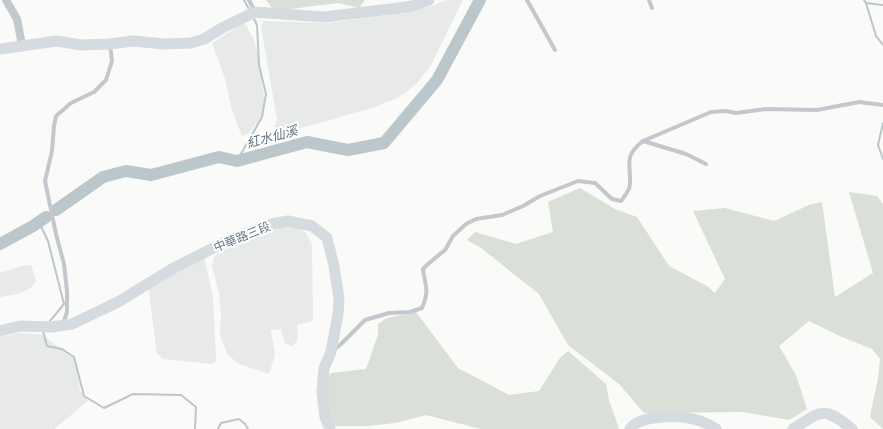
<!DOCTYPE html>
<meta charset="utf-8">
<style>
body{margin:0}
canvas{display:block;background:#fafaf8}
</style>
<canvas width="883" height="429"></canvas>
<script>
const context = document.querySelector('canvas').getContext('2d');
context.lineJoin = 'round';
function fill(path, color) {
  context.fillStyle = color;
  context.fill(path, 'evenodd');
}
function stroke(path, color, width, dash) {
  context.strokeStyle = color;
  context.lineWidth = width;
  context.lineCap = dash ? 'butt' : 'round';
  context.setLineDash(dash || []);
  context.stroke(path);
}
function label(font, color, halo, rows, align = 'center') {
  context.font = font + ' Commissioner,"Noto Sans TC",sans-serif';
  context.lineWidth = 4;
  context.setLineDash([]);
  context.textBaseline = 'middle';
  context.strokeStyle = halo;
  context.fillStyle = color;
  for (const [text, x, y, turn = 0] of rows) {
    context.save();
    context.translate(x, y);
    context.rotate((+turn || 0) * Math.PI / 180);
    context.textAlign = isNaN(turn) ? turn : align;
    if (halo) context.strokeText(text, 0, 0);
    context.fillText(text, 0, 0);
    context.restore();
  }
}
fill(new Path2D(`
 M446 0H463L431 65 419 81 405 93 397 98 376 107 283 133 274 128 277 119 261 27 263 21 326 23 382 16 432 6Z
 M244 23 253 37 259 58 264 99V110L260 119 250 132 242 136 232 111 225 79 212 43Z
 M278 223 298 227 305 232 312 245 313 321 297 325 298 339 293 346 285 344 281 329 271 330 275 355 269 374 239 364 228 355 220 336 221 313 219 293 212 266 214 256 267 226Z
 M203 255 205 261 213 296 216 361 212 364 164 359 157 354 148 285Z
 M25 265H31L36 281 31 288 18 294 0 297V273Z
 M18 333 41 334 76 360 80 391 88 401 54 429H0V337Z`), '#e8e9e9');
fill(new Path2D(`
 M266 0H365L359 8 338 3 282 10 271 7Z
 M580 188 615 209 637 217 669 266 707 286 715 293 725 279 693 211 725 208 774 221 809 205 822 202 835 297 873 273 849 192 877 196 883 204V429L870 417 878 378 880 359 872 349 842 337 809 321 779 346 796 375 807 409 789 420 743 412 644 413 619 384 568 345 539 294 481 248 467 240 475 232 516 244 553 232 548 202Z
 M416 312 458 368 509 395 539 391 560 358 568 351 606 384 609 400 619 429H481L426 415 395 423 368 426H334C329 411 320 388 331 373L366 369 378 335V324L387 318Z`), '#dadfd7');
stroke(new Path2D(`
 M244 0 250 11
 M864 0 866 3 883 5
 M866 3 876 36 883 45
 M883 123 878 145 883 159
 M237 161 262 117 266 94 259 65 257 25 253 17
 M39 222 48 241 64 304 50 321
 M43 331 47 346 62 349 74 357 84 396 104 408 133 394 181 395 196 407 195 429
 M218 429 221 423 239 419 245 424 248 429`), '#bbc7cb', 2);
stroke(new Path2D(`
 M56 210 103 177 126 171 151 175 219 157 237 161 307 142 348 150 384 143 437 80 480 0
 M0 244 33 226 46 217`), '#bbc7cb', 12);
stroke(new Path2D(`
 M249 0 255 12
 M527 0 555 50
 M649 0 652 8
 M643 141 686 154 706 164
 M63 324 67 312V291L64 264 56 234 45 181 52 151 54 126 56 116 71 103 94 92 106 80 112 61 110 44
 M334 350 341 344 365 320 389 313 410 312 422 308C430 290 425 286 423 269L428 264 445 250 453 236 466 224 476 219 502 215 523 206 540 196 578 181 595 183 612 199 621 201C625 196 630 190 630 184 631 163 623 157 643 141L711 112 726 111 736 113 766 109 817 110 859 102 883 105`), '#c3c8cc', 4);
stroke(new Path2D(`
 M6 0 17 19 22 45`), '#c3c8cc', 8);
stroke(new Path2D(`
 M0 49 57 41 81 45 110 44 133 41 164 44 191 43 204 39 222 28 255 12 324 17 399 8 412 6 429 0
 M0 331 20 326 52 327 72 324 118 302 172 269 229 240 271 224 288 221 312 226 327 238 334 266 339 299 338 314 331 352 324 368 322 392 325 417 330 429
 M630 429C639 415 678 415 693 419 702 421 709 424 716 429
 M793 429C823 410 823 406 852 429`), '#d6dbdf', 11);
label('12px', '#657683', '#fff', [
 ["中華路三段",242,237,-22]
]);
label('italic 13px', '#60757c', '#fff', [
 ["紅水仙溪",272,137,-15]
]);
</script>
